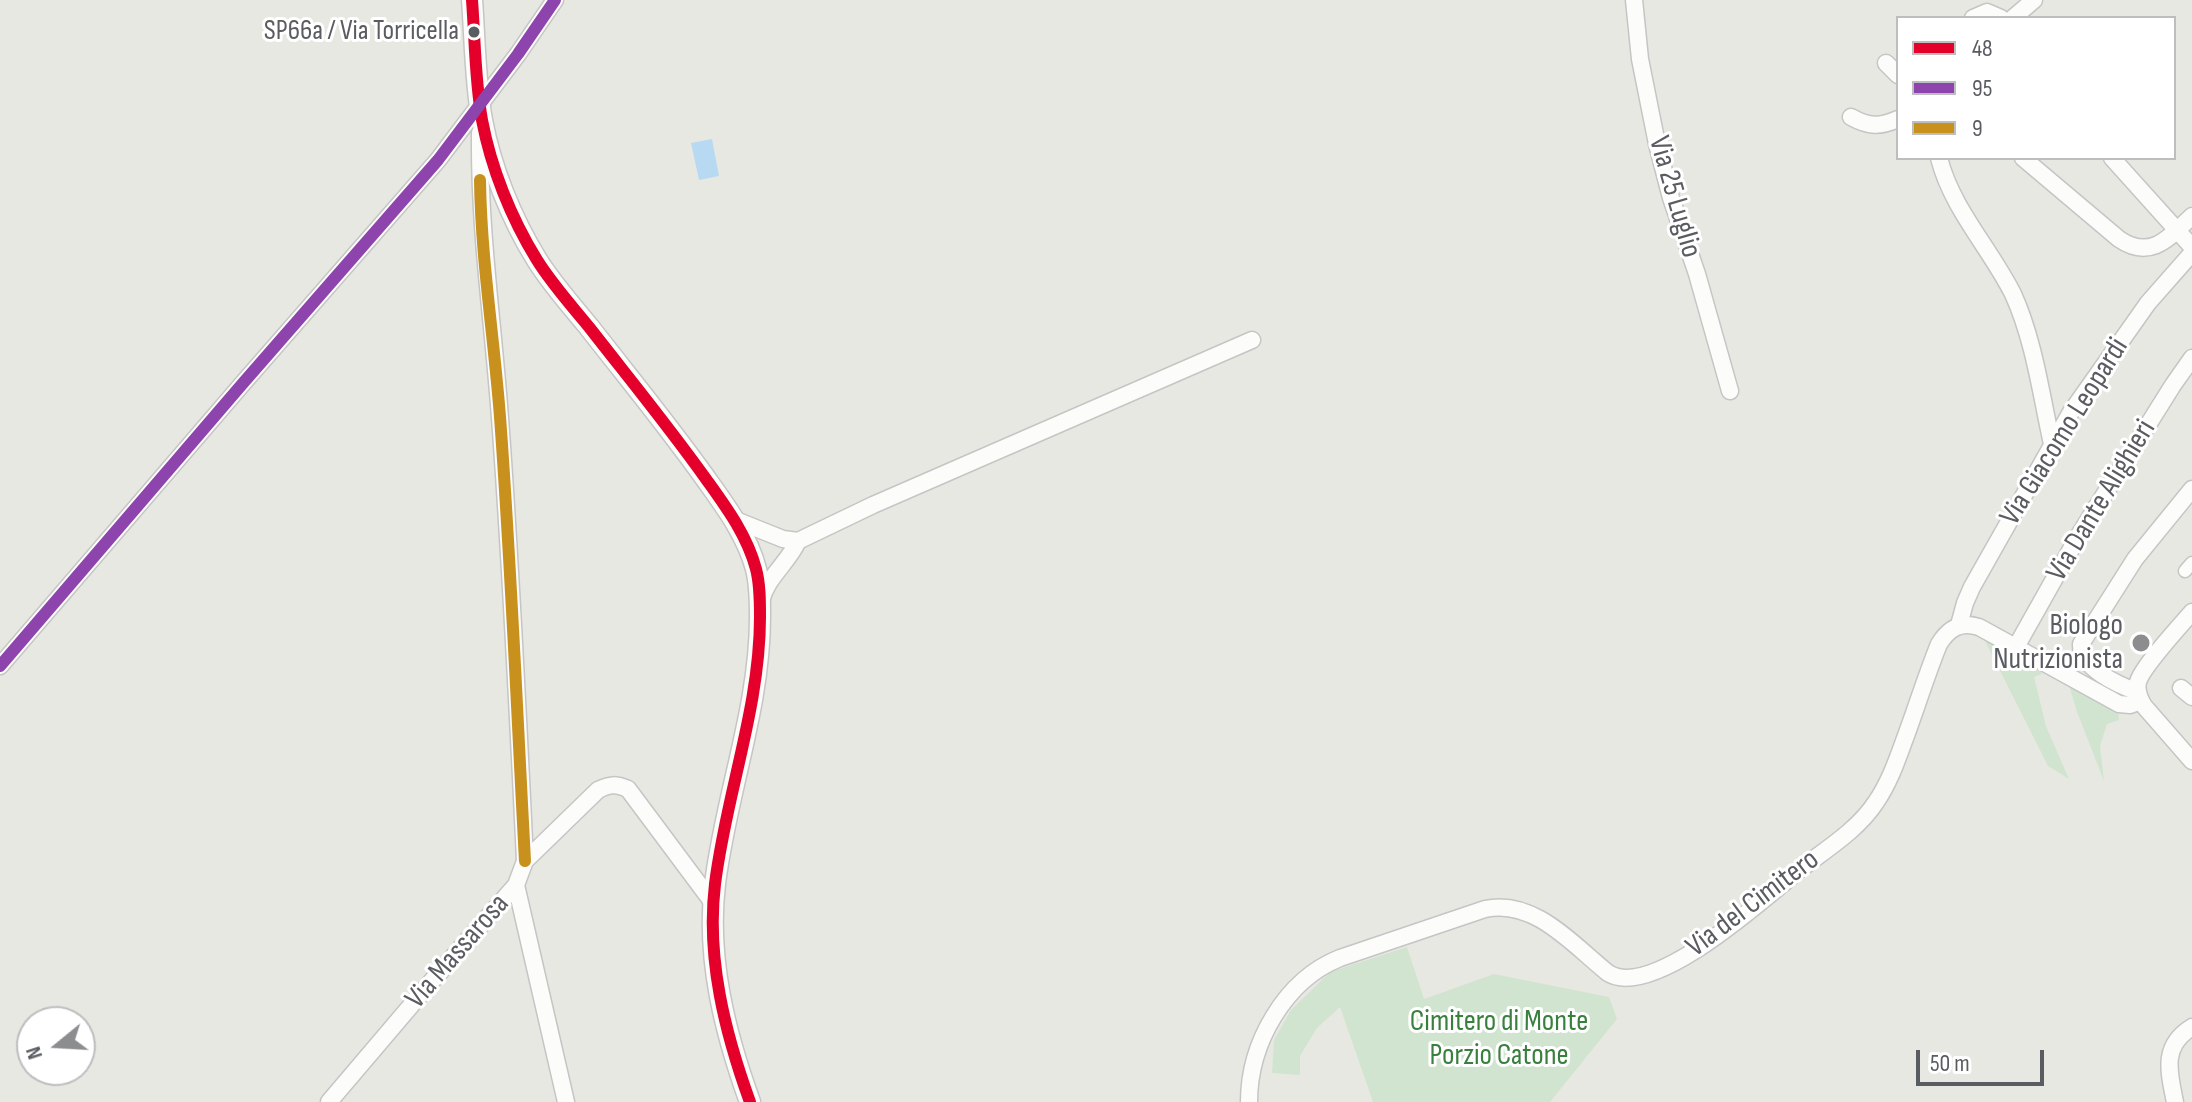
<!DOCTYPE html>
<style>
body{margin:0}
#map{position:relative;width:2192px;height:1102px;overflow:hidden;background:#e8e8e3;font-family:"Sofia Sans Condensed",sans-serif}
canvas{display:block}
.legend{position:absolute;left:1896px;top:16px;width:280px;height:144px;box-sizing:border-box;background:#fff;border:2px solid #bdbebf;margin:0;padding:10px 14px;list-style:none;font-size:24px;color:#595c60}
.legend li{display:flex;align-items:center;gap:16px;height:40px}
.legend b{width:40px;border:2px solid #bdbebf}
.north{position:absolute;left:16px;top:1006px;width:80px;height:80px;box-sizing:border-box;background:#fff;border:2px solid #bdbebf;border-radius:50%;rotate:252deg;font-size:22px;font-weight:700;line-height:32px;text-align:center;color:#595c60}
.north::after{content:'';display:block;margin:auto;width:28px;height:36px;background:#8b8d8e;clip-path:polygon(50% 0,100% 100%,50% 72%,0 100%)}
.scale{position:absolute;left:1916px;top:1050px;width:128px;height:36px;box-sizing:border-box;border:4px solid #595c60;border-top:0;padding-left:10px;font-size:24px;line-height:28px;white-space:nowrap;color:#595c60;-webkit-text-stroke:6px #fff;paint-order:stroke}
</style>
<div id="map">
<canvas width="2192" height="1102"></canvas>
<ul class="legend">
<li><b style="height:10px;background:#e4002b"></b>48</li>
<li><b style="height:10px;background:#8e44ad"></b>95</li>
<li><b style="height:10px;background:#c8901d"></b>9</li>
</ul>
<div class="north">N</div>
<div class="scale">50 m</div>
</div>
<script>
const context = document.querySelector('canvas').getContext('2d');
context.lineJoin = 'round';
function fill(path, color) {
  context.fillStyle = color;
  context.fill(path, 'evenodd');
}
function stroke(path, color, width, dash) {
  context.strokeStyle = color;
  context.lineWidth = width;
  context.lineCap = dash ? 'butt' : 'round';
  context.setLineDash(dash || []);
  context.stroke(path);
}
function label(font, color, halo, rows, align = 'center') {
  context.font = font + ' "Sofia Sans Condensed",sans-serif';
  context.lineWidth = 6;
  context.setLineDash([]);
  context.textBaseline = 'middle';
  context.strokeStyle = halo;
  context.fillStyle = color;
  for (const [text, x, y, turn = 0] of rows) {
    context.save();
    context.translate(x, y);
    context.rotate((+turn || 0) * Math.PI / 180);
    context.textAlign = isNaN(turn) ? turn : align;
    if (halo) context.strokeText(text, 0, 0);
    context.fillText(text, 0, 0);
    context.restore();
  }
}
fill(new Path2D(`
 M1985 641 2040 668 2042 674 2034 677 2046 726 2069 779 2048 766Z
 M2069 685 2118 711 2119 720 2107 724 2100 746 2104 781 2077 712Z
 M1407 947 1424 999 1494 974 1609 997 1617 1019 1550 1102H1373L1340 1007 1317 1028 1300 1056V1075L1272 1073 1274 1040 1291 1010 1330 972Z`), '#d1e4cf');
fill(new Path2D(`
 M712 139 719 176 699 180 691 143Z`), '#b8d9f2');
const pedestrian = new Path2D(`
 M2185 571 2192 563`);
const minor = new Path2D(`
 M1634 0 1640 59 1657 144 1671 198 1697 274 1730 391
 M1973 18 1987 12 2001 18
 M2013 18 2034 0
 M1886 63 1898 75
 M1851 117C1869 127 1880 127 1898 119
 M480 133C479 231 493 321 500 418 511 566 518 713 525 861
 M1939 158C1952 209 1990 248 2013 294 2034 340 2041 394 2052 444
 M2023 158 2119 239C2151 261 2170 237 2192 216
 M2112 158 2192 247
 M733 519 783 539 798 541 873 505 1252 340
 M761 601C767 577 788 563 798 541
 M2192 612C2180 626 2142 667 2138 682 2136 691 2139 698 2144 706L2192 761
 M1959 625 1965 603 1972 587 2071 412 2148 303 2192 253
 M2016 647 2079 535 2173 385 2192 358
 M0 666 244 382 438 160 518 54 555 0
 M2181 688 2192 697
 M2138 692C2118 685 2080 668 2081 644L2135 559 2192 489
 M516 885 566 1102
 M329 1102 431 982 516 885 525 861 598 790C610 784 616 784 628 789L713 903
 M1249 1102C1249 1043 1285 980 1340 958L1485 909C1534 898 1573 945 1608 973 1652 1001 1765 898 1799 870 1825 850 1858 830 1876 802 1889 783 1896 763 1904 741 1916 709 1926 676 1939 644 1949 628 1961 621 1979 627L2119 704 2130 705 2141 701
 M2175 1102C2169 1072 2161 1046 2192 1027`);
const tertiary = new Path2D(`
 M472 0C475 40 475 81 482 120 491 168 511 218 537 260 552 284 571 305 589 327 628 377 669 427 706 479 726 507 747 535 756 569 760 584 760 600 760 617 760 708 726 794 715 884 706 958 725 1033 750 1102`);
stroke(pedestrian, '#c5c5c5', 15);
stroke(minor, '#c5c5c5', 19);
stroke(tertiary, '#c5c5c5', 23);
stroke(pedestrian, '#fcfcfb', 12);
stroke(minor, '#fcfcfb', 16);
stroke(tertiary, '#fcfcfb', 20);
stroke(new Path2D(`
 M472 0C475 40 475 81 482 120 491 168 511 218 537 260 552 284 571 305 589 327 628 377 669 427 706 479 726 507 747 535 756 569 760 584 760 600 760 617 760 708 726 794 715 884 706 958 725 1033 750 1102`), '#e4002b', 12);
stroke(new Path2D(`
 M0 666 244 382 438 160 518 54 555 0`), '#8e44ad', 12);
stroke(new Path2D(`
 M480 180C481 259 494 337 500 417 511 565 517 713 525 861`), '#c8901d', 12);
for (const [x, y, r, color] of [
 [474,32,7,"#595c60"],
 [2141,643,10,"#8b8d8e"]
]) {
  const dot = new Path2D();
  dot.arc(x, y, r, 0, 2 * Math.PI);
  context.fillStyle = color;
  context.fill(dot);
  stroke(dot, '#fff', 3);
}
label('28px', '#595c60', '#fff', [
 ["SP66a / Via Torricella",459,32]
], 'right');
label('30px', '#595c60', '#fff', [
 ["Via 25 Luglio",1674,197,74],
 ["Via Giacomo Leopardi",2065,432,-58],
 ["Via Dante Alighieri",2102,501,-59],
 ["Via del Cimitero",1753,904,-37],
 ["Via Massarosa",458,952,-49]
]);
label('30px', '#595c60', '#fff', [
 ["Biologo",2123,626],
 ["Nutrizionista",2123,660]
], 'right');
label('30px', '#397f3d', '#fff', [
 ["Cimitero di Monte",1499,1022],
 ["Porzio Catone",1499,1056]
]);
</script>
